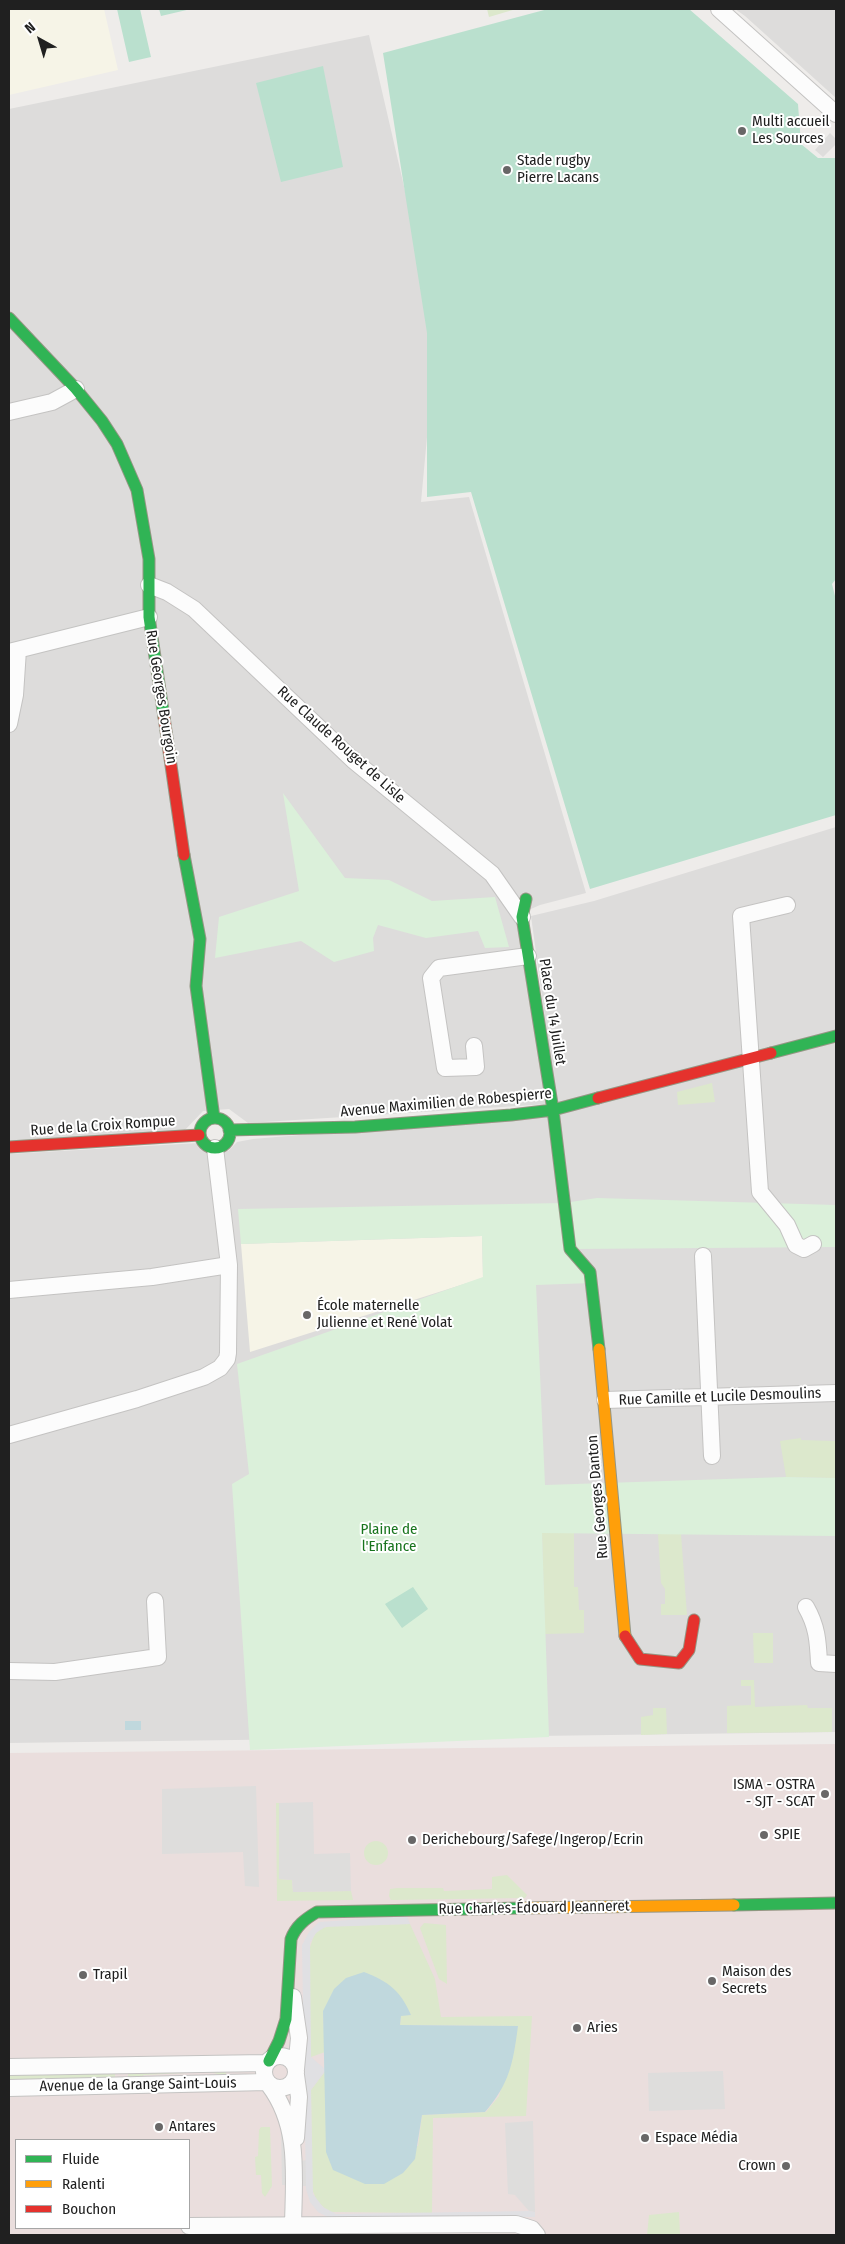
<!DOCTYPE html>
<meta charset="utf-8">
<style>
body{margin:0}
#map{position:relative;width:845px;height:2244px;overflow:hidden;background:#eeecea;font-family:"Fira Sans Condensed",sans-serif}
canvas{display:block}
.frame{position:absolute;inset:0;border:10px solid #202020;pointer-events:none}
.legend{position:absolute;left:15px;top:2139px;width:175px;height:90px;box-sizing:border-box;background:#fff;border:1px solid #a6a6a6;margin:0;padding:6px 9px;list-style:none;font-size:15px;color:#202020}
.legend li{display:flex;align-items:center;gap:10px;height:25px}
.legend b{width:25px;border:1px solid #a6a6a6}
.north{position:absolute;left:15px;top:15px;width:50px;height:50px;-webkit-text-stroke:4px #fff;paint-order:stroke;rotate:321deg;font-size:14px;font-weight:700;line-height:20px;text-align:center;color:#202020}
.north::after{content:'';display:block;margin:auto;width:18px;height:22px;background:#202020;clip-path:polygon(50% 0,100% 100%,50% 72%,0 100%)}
</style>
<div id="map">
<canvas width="845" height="2244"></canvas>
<div class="frame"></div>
<ul class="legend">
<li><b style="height:6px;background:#30b455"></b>Fluide</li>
<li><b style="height:6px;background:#ff9f0a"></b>Ralenti</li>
<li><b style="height:6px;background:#e5322d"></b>Bouchon</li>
</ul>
<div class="north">N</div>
</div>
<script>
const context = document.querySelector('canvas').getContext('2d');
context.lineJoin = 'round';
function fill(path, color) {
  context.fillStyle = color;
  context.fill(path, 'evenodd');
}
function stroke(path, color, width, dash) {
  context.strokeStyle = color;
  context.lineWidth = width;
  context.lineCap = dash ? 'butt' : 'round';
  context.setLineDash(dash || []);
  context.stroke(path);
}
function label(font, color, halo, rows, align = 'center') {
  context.font = font + ' "Fira Sans Condensed",sans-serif';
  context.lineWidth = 4;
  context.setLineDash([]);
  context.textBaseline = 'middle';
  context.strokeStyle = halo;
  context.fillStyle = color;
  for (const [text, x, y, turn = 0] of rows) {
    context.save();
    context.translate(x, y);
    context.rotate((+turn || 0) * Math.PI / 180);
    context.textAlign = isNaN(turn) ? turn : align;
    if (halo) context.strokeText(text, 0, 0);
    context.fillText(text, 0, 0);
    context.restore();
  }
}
fill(new Path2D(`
 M735 9H836V98L745 16Z
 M369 35 437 329 421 502 469 497 586 893 540 905 524 912 549 1104 248 1123 229 1109 203 1111 185 1130 9 1143V109Z
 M836 827V1732L9 1743V1154L199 1143 208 1152 228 1151 237 1142 253 1139 558 1113 531 916 594 901Z`), '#dddcdb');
fill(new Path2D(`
 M836 1744V2235H9V1753ZM16 2140H189V2228H16Z`), '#eadedd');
fill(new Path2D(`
 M9 9H104L118 70 9 95Z
 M482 1236 483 1278 250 1352 241 1244Z`), '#f6f4e7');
fill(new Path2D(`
 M487 9H516L489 17Z
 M712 1083 715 1102 678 1105 677 1092Z
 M801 1438V1440L836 1441V1478L786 1477 780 1441Z
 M542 1533H574V1587H578L579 1610H584V1633L545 1634Z
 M658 1534H681L687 1615H661V1604H665V1589L661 1583Z
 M753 1633H773V1663H754Z
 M741 1680H754L755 1707 807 1705 808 1708H832V1732L727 1733V1706L751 1705V1686H741Z
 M653 1708H666L667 1734 641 1735V1717L653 1715Z
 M276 1803H279V1879L292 1880 293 1892 351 1891 353 1900 277 1901Z
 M364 1853a12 12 0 1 1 24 0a12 12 0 1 1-24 0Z
 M507 1875 527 1895 525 1898 391 1900 389 1896 390 1889 397 1888H443L444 1891 492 1889V1877Z
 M424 1923 446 1925 447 1984 439 1979 420 1928Z
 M410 1924 435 1979 441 2017 532 2016 526 2116 433 2118 432 2213 329 2212 317 2201 312 2189 311 2090 326 2070V2152L418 2146 422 2115 486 2112 499 2096 518 2026 400 2025 401 2016 323 2011 325 2052 311 2057 308 1953 314 1935 320 1929 330 1926Z
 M115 2071V2081L9 2082V2072Z
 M128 2071H225L227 2076 220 2078 218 2074 209 2072 144 2075 139 2079H128Z
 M261 2127H270L272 2186 265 2197 262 2193 261 2175H256L255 2157 258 2156 259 2130Z
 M679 2212 680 2235H647L649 2215Z`), '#dce8cc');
fill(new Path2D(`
 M283 793 345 878 389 880 432 901 495 897 509 947 485 948 478 931 426 938 378 925 373 938 374 951 334 962 301 941 215 958 219 917 299 891Z
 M597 1198 836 1205V1247L571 1249 592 1283 536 1285 545 1485 786 1477 836 1478V1536L542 1533 549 1737 250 1750 232 1484 249 1474 237 1364 483 1277 482 1236 241 1244 238 1209 564 1203Z`), '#dbf0da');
fill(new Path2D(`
 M117 9H140L151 57 129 62Z
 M159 9H191L161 16Z
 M548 9H689L798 104 801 144 818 158H836V579L832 584 836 600V815L590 889 471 492 427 497V333L383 53Z
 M323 66 343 167 281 182 256 83Z
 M413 1587 428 1609 402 1628 385 1604Z`), '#bae0ce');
fill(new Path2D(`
 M830 133 836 139V144L823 157 815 150Z
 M256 1786 259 1887 245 1886 243 1852 162 1854V1789Z
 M313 1802 314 1854 350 1853 351 1891 293 1892 292 1880 279 1879V1803Z
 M723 2071 725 2109 649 2111 648 2073Z
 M533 2121 535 2212 529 2211 515 2195 508 2194 505 2123Z
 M281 2129H285L286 2185H282Z
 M306 2160V2186H302L301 2161Z`), '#dedddc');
fill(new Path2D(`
 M407 1916 410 1924 325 1927 316 1933 310 1943 311 2057 326 2070 311 2090 313 2194 323 2207 336 2214 529 2211 535 2212V2217L330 2218 318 2212 310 2202 306 2189 302 1945 309 1932 319 1922Z`), '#e0e0e3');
fill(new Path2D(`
 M125 1721H141V1730H125Z
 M364 1972C388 1981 401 1991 411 2015L401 2016 400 2025 518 2026C513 2063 510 2083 485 2112L422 2115 415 2159 403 2173 384 2184H365L333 2170 326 2152 323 2011 334 1989 346 1978Z`), '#c0d8dd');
const street = new Path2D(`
 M719 9 836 114
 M9 412 52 402 76 389
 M149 585 167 592 194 609 353 760 492 874 522 917
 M9 652 149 617
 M9 724 15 695 18 650
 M787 905 741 916 760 1192 787 1225 796 1245 804 1249 813 1244
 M474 1046 476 1067 445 1068 431 978 439 968 528 956
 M703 1256 712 1456
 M9 1290 152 1277 229 1265
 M605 1400 836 1393
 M9 1435 137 1399 204 1377 220 1368 227 1359 228 1353 229 1265 215 1148
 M806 1607C817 1626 818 1641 819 1663L836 1664
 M9 1671 55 1672 158 1657 155 1601
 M293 1997 299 2038 296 2069
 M264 2072a16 16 0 1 1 32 0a16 16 0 1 1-32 0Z
 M9 2067 266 2063
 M296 2075 299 2097 296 2138
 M269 2085C300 2126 294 2175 293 2225
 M9 2088 267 2082
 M189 2226 516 2224 532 2229 537 2235`);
const fast = new Path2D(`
 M9 318 76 389 102 421 117 444 137 490 149 559V617L164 717
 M184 855 200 939 196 986 214 1118
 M526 899 522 917 553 1110 570 1249 590 1272 599 1349
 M771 1053 836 1036
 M200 1133a15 15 0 1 1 30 0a15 15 0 1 1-30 0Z
 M229 1130 355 1127 511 1115 553 1110 598 1098
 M734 1905 836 1903
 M269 2061 279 2041 286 2019 291 1939C296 1926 305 1919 317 1912L524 1908`);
const slow = new Path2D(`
 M599 1349 625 1636
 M524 1908 734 1905`);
const jam = new Path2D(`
 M164 717 184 855
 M598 1098 771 1053
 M9 1147 199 1135
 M625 1636 640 1659 679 1663 689 1650 694 1620`);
stroke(street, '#c4c3c2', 18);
stroke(fast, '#959684', 13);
stroke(slow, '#959684', 13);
stroke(jam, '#959684', 13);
stroke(street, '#fcfcfc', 16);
stroke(fast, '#30b455', 11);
stroke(slow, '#ff9f0a', 11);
stroke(jam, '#e5322d', 11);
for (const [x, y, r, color] of [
 [742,131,5,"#686767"],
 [507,170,5,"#686767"],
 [307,1315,5,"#686767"],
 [825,1794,5,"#686767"],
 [764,1835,5,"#686767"],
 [412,1840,5,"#686767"],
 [83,1975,5,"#686767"],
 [712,1981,5,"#686767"],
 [577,2028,5,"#686767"],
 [159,2127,5,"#686767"],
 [645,2138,5,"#686767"],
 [786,2166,5,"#686767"]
]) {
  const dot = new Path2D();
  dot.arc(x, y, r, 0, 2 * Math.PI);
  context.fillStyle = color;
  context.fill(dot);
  stroke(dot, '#fff', 2);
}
label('15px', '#202020', '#fff', [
 ["Multi accueil",752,122],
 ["Les Sources",752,139],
 ["Stade rugby",517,161],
 ["Pierre Lacans",517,178],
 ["École maternelle",317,1306],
 ["Julienne et René Volat",317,1323],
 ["ISMA - OSTRA",815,1785,"right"],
 ["- SJT - SCAT",815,1802,"right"],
 ["SPIE",774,1835],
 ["Derichebourg/Safege/Ingerop/Ecrin",422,1840],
 ["Maison des",722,1972],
 ["Secrets",722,1989],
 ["Trapil",93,1975],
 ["Aries",587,2028],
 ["Antares",169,2127],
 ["Espace Média",655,2138],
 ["Crown",776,2166,"right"]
], 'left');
label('15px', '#202020', '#fff', [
 ["Rue Georges Bourgoin",161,697,81],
 ["Rue Claude Rouget de Lisle",341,745,42],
 ["Place du 14 Juillet",552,1012,81],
 ["Avenue Maximilien de Robespierre",446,1103,-5],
 ["Rue de la Croix Rompue",103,1126,-4],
 ["Rue Camille et Lucile Desmoulins",720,1397,-2],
 ["Rue Georges Danton",598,1497,-95],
 ["Rue Charles-Édouard Jeanneret",534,1908,-1],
 ["Avenue de la Grange Saint-Louis",138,2085,-1]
]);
label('15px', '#18741d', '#fff', [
 ["Plaine de",389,1530],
 ["l'Enfance",389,1547]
]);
</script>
